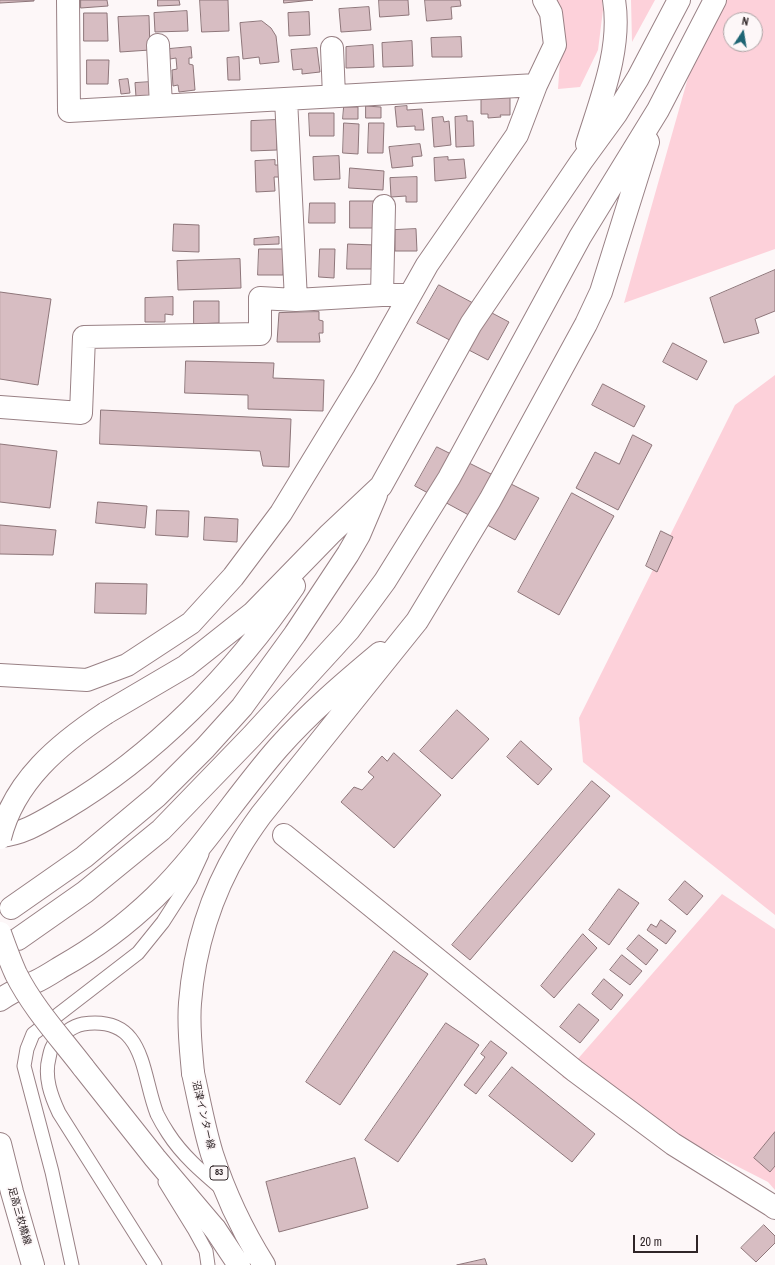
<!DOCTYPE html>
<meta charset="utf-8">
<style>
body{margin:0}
#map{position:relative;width:775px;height:1265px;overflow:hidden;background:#fdf7f8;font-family:"Archivo Narrow",sans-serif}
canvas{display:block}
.north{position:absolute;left:723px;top:12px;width:40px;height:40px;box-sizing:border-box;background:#fdf7f8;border:1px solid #aba3a4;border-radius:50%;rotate:12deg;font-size:11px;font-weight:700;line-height:16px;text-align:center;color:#2f2527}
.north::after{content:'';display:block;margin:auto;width:14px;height:18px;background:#1e6574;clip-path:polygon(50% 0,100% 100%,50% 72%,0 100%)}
.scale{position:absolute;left:633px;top:1235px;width:65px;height:18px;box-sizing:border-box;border:2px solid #2f2527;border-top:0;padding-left:5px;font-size:12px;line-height:14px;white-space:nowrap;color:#2f2527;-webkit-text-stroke:3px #fdf7f8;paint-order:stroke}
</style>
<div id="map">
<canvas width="775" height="1265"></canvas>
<div class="north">N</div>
<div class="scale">20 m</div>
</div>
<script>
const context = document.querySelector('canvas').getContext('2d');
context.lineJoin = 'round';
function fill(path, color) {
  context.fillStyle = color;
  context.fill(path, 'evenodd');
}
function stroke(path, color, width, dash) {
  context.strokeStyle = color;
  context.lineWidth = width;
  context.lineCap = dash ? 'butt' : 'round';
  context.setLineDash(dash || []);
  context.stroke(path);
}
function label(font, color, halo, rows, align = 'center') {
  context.font = font + ' "Archivo Narrow","Noto Sans JP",sans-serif';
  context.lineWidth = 3.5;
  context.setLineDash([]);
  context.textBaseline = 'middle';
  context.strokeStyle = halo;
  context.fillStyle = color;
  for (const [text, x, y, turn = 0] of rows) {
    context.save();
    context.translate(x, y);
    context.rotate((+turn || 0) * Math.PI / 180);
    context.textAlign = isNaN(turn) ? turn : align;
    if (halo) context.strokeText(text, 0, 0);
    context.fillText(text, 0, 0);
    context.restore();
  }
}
fill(new Path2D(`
 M555 0H602L603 10 598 50 580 87 558 89 562 32Z
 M631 0H655L632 42Z
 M717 0H775V249L624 303 705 18ZM731 20H755V44H731Z
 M775 375V915L583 762 579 718 735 405Z
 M722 894 775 929V1190L768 1182 562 1077Z`), '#fdd1da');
const building = new Path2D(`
 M0 0H34V1L0 3Z
 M81 0H107L108 6 81 8Z
 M158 0H179L180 5 158 6Z
 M200 0H228L229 31 202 32Z
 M284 0H313L284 3Z
 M379 0H408L409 15 380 17Z
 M425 0H460L461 6 451 7 452 19 427 21Z
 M369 7 371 30 341 32 339 9Z
 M187 11 188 31 155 32 154 13Z
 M309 12 310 35 289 36 288 13Z
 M84 13H107L108 41H84Z
 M149 16 150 50 120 52 118 17Z
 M262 21 271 28 276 36 279 62 260 64 259 57 243 59 240 23Z
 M461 37 462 57H432L431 38Z
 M412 41 413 66 383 67 382 43Z
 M373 45 374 67 346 68V47Z
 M191 47 192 58H189V64L193 65 195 90 179 92 178 85 173 86 172 70 177 69 176 58 170 59 169 49Z
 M317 48 320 72 302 74V69L293 70 291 50Z
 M239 57 240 80H228L227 58Z
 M87 60H109L108 84H87Z
 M128 79 130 93 121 94 119 80Z
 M151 82 152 96 136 97 135 83Z
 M510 98V115H500L501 117 488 118V114H481V99Z
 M366 106 381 107V118H366Z
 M407 106V110L422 109 424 130H415V126L397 127 395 107Z
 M344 107H358V119H343Z
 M309 113H334V136H310Z
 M467 116V121H473L474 146 456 147 455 117Z
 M443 117 444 122 449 121 451 145 434 147 432 118Z
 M276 120 277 150 251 151V121Z
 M344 123 359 124 358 154 343 153Z
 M369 123H384L383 153H368Z
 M420 144 422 156 412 157 413 166 392 168 389 147Z
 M339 156 340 179 314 180 313 157Z
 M448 157V160L464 159 466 178 435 181 434 158Z
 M275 160V165H281L282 177H274L275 191 256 192 255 161Z
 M350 168 384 171 383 190 349 188Z
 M417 177V202H406V196L391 197 390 178Z
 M350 201H374L373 228H350Z
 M310 203H335V223H309Z
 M174 224 199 225V252L173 251Z
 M416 229 417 251H395V230Z
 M279 237V244L254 245V239Z
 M348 244 375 245 374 269H347Z
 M259 249H284L283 275H258Z
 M320 249H335L334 278 319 277Z
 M240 259 241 288 178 290 177 261Z
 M775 270V311L755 319 759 333 724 343 710 298Z
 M439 285 509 322 488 360 417 323Z
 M0 292 51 299 38 385 0 379Z
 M173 297V315L165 314V322H145V298Z
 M194 301H219V323L194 324Z
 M319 312V320L323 321V333H319L320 342H277L279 313Z
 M673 343 707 361 697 380 663 362Z
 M186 361 274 363 273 378 324 380 323 411 248 409V395L185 393Z
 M603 384 645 406 634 427 592 405Z
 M101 410 291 419 289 467 263 466 260 451 100 444Z
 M633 435 652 445 618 510 576 488 595 452 619 464Z
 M0 444 57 451 50 508 0 502Z
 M437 447 539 498 515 540 415 486Z
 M572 493 614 516 559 615 518 592Z
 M98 502 147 506 145 528 96 523Z
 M157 510 189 511 188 537 156 535Z
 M205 517 238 519 237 542 204 540Z
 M0 525 56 530 53 555 0 554Z
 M661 531 673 537 657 572 646 566Z
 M96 583 147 584 146 614 95 613Z
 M457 710 489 739 452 779 420 751Z
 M521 741 552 769 538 785 507 757Z
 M394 753 441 795 394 848 341 802 354 787 362 790 374 777 368 772 382 756 387 761Z
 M592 781 610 796 470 960 452 945Z
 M685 881 703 896 687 915 669 900Z
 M619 889 639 903 609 945 589 930Z
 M661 920 676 931 666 944 647 930 651 924 656 927Z
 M583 934 597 948 554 998 541 986Z
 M639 935 658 950 646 965 627 949Z
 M394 951 428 974 340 1105 306 1082Z
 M622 955 642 971 630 985 610 970Z
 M604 979 623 995 611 1010 592 994Z
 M579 1004 599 1020 580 1043 560 1027Z
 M446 1023 479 1045 398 1162 365 1140Z
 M491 1041 507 1053 476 1094 464 1085 485 1057 481 1054Z
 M512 1067 595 1134 572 1162 489 1096Z
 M775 1132V1166L770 1172 754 1158Z
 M355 1158 368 1208 279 1232 266 1182Z
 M764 1225 775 1236V1243L756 1262 741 1248Z
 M485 1259 487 1265H457Z`);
fill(building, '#d7bdc2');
stroke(building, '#8e767a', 1);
const service = new Path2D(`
 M165 1182 194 1229 206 1251 208 1265
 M72 1265 52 1172 24 1066 27 1049 33 1034 138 953 163 922 190 880 202 854
 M155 1265 59 1113C51 1096 44 1077 49 1058 50 1053 51 1047 54 1044 61 1035 72 1026 83 1024 146 1015 141 1073 157 1114 160 1120 164 1127 168 1133 182 1155 202 1172 222 1189`);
const minor = new Path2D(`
 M68 0 69 111 536 85
 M158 45 161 106
 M332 48 334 96
 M286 99 296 300
 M382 295 384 206
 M0 407 81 413 84 337 260 334V298L296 300 382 295H410
 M0 675 87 680 127 665 191 623 233 577 281 513 364 377 427 265 517 135 536 85 555 45 551 13 544 0
 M284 835 575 1071 673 1144 771 1205 775 1208`);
const secondary = new Path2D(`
 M0 1144 12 1192 33 1265`);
const primary = new Path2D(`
 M193 1073C199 1100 204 1128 212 1154 225 1194 242 1230 264 1265
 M215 1229 239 1265`);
const motorway = new Path2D(`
 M587 144C601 99 622 48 614 0
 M106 713 186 666 253 613 330 534 381 486 471 324 581 162 616 114 638 78 679 0
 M0 836C24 834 43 821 64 809 154 756 235 673 294 586
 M11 908 84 857 157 796 205 748 242 707 295 634 348 554 359 535 376 495
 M18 939 85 892 161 830 252 736 349 630 385 581 449 478 580 237 658 110 715 0
 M0 1000C10 992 23 987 35 982 44 978 53 972 61 967 95 948 127 924 155 897 201 852 236 796 278 748 309 713 344 683 380 653
 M83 1067 155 1158 215 1229
 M193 1073C191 1050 188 1027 190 1003 194 949 211 894 239 848 246 836 253 826 261 815L417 621 490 500 586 324 601 292 648 142`);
stroke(service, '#998185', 15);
stroke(minor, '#998185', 24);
stroke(secondary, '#998185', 24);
stroke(primary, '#998185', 24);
stroke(motorway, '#998185', 24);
stroke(service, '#fff', 13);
stroke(minor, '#fff', 22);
stroke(secondary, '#fff', 22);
stroke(primary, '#fff', 22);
stroke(motorway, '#fff', 22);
const motorwayBridge = new Path2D(`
 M0 838C14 781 59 744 106 713
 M0 933C5 947 10 961 16 974 33 1008 60 1037 83 1067`);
stroke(motorwayBridge, '#998185', 24, []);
stroke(motorwayBridge, '#fff', 22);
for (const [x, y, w] of [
 [219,1173,18]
]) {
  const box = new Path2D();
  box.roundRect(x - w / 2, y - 7, w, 14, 3);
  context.fillStyle = '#fdf7f8';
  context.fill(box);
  stroke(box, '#2f2527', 1);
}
label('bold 9px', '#2f2527', null, [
 ["83",219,1173]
]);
label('10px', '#2f2527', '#fdf7f8', [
 ["沼津インター線",203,1115,77],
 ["足高三枚橋線",19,1216,74]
]);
</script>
